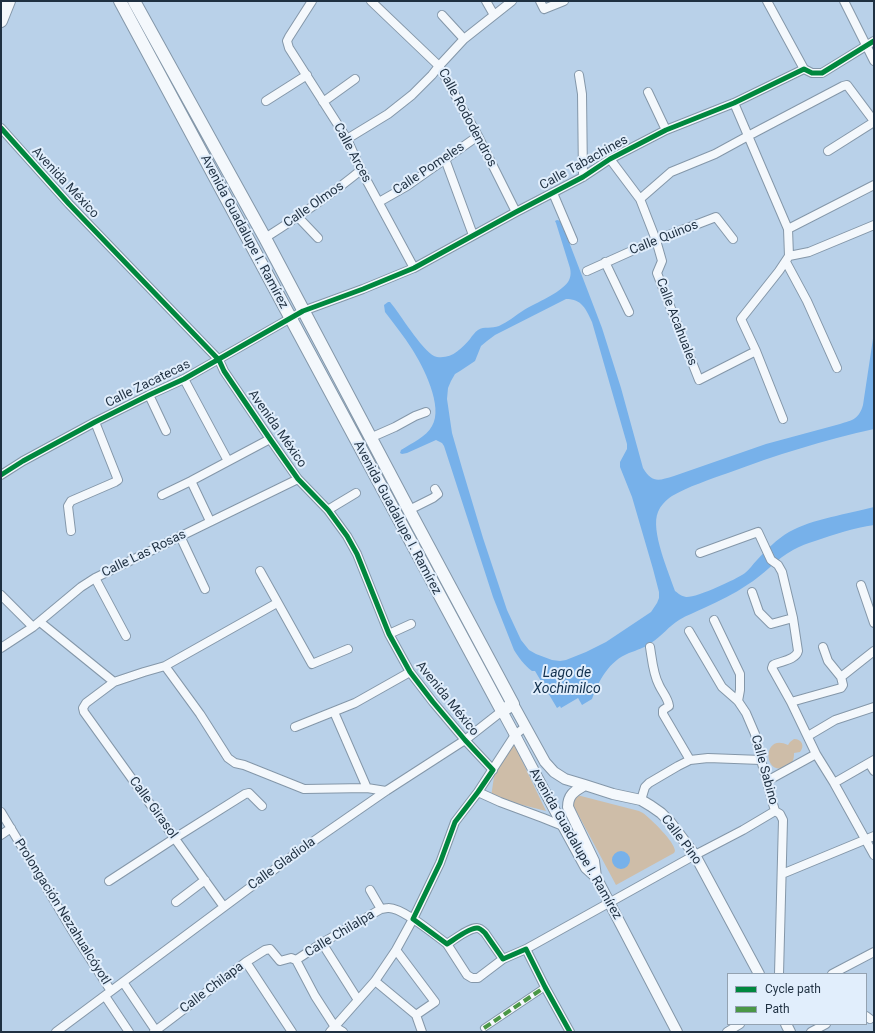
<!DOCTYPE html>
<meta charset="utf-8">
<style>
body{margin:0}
#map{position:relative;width:875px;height:1033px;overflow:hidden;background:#b9d1e9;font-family:Roboto,sans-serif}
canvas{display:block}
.frame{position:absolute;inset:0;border:2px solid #1f3041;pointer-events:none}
.legend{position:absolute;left:727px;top:973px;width:140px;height:52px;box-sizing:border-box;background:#e1eefc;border:1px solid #93a2b1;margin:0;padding:5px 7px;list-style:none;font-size:12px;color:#1f3041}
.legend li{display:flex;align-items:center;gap:8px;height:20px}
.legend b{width:20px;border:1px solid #93a2b1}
</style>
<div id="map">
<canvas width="875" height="1033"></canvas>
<div class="frame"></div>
<ul class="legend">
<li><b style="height:5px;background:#00873e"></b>Cycle path</li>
<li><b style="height:5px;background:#4a9746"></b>Path</li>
</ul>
</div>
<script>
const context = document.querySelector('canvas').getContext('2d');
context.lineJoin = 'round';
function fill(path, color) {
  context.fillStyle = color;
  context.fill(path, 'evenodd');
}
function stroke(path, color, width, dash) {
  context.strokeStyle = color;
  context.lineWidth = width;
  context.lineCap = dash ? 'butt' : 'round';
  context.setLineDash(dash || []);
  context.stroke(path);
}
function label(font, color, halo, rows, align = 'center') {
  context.font = font + ' Roboto,sans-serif';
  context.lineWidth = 4;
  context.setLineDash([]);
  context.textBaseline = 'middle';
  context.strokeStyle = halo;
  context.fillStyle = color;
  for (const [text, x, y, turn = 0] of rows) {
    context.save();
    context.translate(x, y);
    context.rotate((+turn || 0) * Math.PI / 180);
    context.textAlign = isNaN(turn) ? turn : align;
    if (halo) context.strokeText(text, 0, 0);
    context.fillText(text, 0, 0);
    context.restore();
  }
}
fill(new Path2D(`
 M794 739C802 739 805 746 800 752L794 753C794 759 793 763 788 766 763 780 761 732 788 745L790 742Z
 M514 744 546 811 491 797 495 770Z
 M577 795 639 811 643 813C651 819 675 842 675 851L674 853 616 885 572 803Z`), '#cebda8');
fill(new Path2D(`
 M557 220 561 221 602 328 621 388 643 468C652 483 658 481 674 476L766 444 840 424C853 420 859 419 863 405L874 332V429C824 440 776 455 728 473 711 479 687 487 672 496 666 500 661 505 658 512 650 530 669 573 675 591 679 594 681 596 686 597 696 598 735 580 745 573 749 570 753 564 757 560 766 550 777 539 789 532 812 519 848 514 874 507V525C854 528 835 534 815 541 808 543 800 546 793 550 776 559 764 575 747 585 734 594 719 601 704 608 696 612 687 615 679 620 669 626 662 636 651 643 644 648 637 650 629 653 609 661 599 680 592 699L582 705 578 698 561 708 560 706 557 708 535 671H532C524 665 519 658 514 650L493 597 444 446 442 443 436 440 407 453 402 454 400 453 401 450C412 443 426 437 432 426 444 407 423 366 412 349 404 336 394 324 385 312L384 305 388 302H390L394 307C402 317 425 355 437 357 452 359 461 349 470 339 472 336 475 332 478 330 484 326 492 329 499 326 508 322 516 315 524 310 537 302 559 294 568 282 571 277 571 273 570 268L556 223 555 221ZM566 299C582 299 586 309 592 322L627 444V449L620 462V467L632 497 653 569 659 592V598L657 603 651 612 606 642 586 652 566 660 560 661 552 660 536 654 529 650 521 640 507 610 483 538 462 468 452 433 447 399 448 388 451 381 455 374 460 371 475 361 481 346 487 341 495 335Z
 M612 860a9 9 0 1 1 18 0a9 9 0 1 1-18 0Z`), '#77b1ea');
const pedestrian = new Path2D(`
 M484 1028 545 987`);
const minor = new Path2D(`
 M312 1 289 37 287 41 289 48 347 139 361 170 414 268
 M371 1 439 66 478 136 516 212
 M486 1 494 15
 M540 1 544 9 564 1
 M767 1 804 69
 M844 1 874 61
 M442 15 464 39
 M579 75 582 94 583 177
 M648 92 666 130
 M266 101 307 75
 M323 102 355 79
 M734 103 788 229 789 256 779 271 741 319 756 351 783 419
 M1 128 69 204 219 360 224 371 270 439 298 479 328 510 347 536 357 554 389 634 410 672 433 702 465 740 493 770
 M347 139 388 114 412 95 432 75 439 66 464 39 512 1
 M828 151 874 122
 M445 159 473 235
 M610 159 640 199 656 240 662 261 657 273 699 380 756 351
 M553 193 573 240
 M640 199 671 172 715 154 748 136 843 86 847 85 874 121
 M379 202 407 186 478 136
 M298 217 318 238
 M788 229 874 185
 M265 238C298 217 331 195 361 170
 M789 256 809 252 874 225
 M605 262 629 312
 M786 262 807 301 837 368
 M587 271 656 240 716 217 733 239
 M184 379 228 461
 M149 395 166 431
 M370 438 395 427 415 416 426 412
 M1 475 23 461 95 422 149 395 184 379 303 311 363 289 414 268 516 212 583 177 610 159 666 130 734 103 804 69 812 73H822L874 41
 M191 481 210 521
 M162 495 191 481 270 439
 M328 510 336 505 356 493
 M409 510 433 498 438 494 435 489
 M71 531 68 506 71 501 115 482 118 480 95 422
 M180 536 205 589
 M700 553 758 532 771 560 778 565 782 572 793 618 798 651C796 660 781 661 773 665L772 668 791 702 816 754 834 783 874 855
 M260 571 312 664 348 649
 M95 578 126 636
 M861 585 874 623
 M752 592 759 612 771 624 793 618
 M1 595 33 627
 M714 620 740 674V690L738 701
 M40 622 114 682
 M689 631 722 687 738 701 746 713 755 734 761 760 775 811 780 814 783 820 779 974
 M389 634 411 624
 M650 647C652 659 653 674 659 685 662 692 668 698 669 706L663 710V714L690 760
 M823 647 828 661 841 677
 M1 648 33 627 81 587 95 578 298 479
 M165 666 200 714 228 758 235 763 244 765 304 789 367 788 386 791
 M791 702 841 688 843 685 841 677 874 651
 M334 712 367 788
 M295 727 355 703 410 672
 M808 736 835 720 874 707
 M869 763 874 771
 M767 781 816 754
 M834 783 874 760
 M478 792 500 802 543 818 563 826
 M641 800 645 787 649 783 678 766 690 760 708 758 761 760
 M1 812 76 937 111 991
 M1 835 11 828
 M782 874 874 836
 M109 881 175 838 245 794 249 793 262 806
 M370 890 381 909
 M176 902 205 880
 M224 907 84 712 83 708 86 703 114 682 144 672 165 666 277 603
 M322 943 358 1000
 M447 944 467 975 472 978H478L503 959 526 949 695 855 743 830 775 811
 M526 949 545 987 570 1032
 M396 950 435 1002 416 1015
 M296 960 315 996 335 1027 343 1032
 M246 962 292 1032
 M832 974 874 952
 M375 981 416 1015
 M123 982 156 1031
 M105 996 129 1032
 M416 1015 422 1032
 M866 1016 870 1019
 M56 1032 295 854 386 791 465 740 502 711
 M154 1032 246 962 265 950 270 949 280 961 291 958 296 960 322 943 381 909C384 909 386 908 388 908 402 907 435 935 447 944 454 940 468 928 477 928 480 928 483 931 485 933L503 959
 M330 1032 375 981 396 950 413 919 440 863 455 822 478 792 515 735 525 727
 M727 1032 740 1024
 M811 1032 826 1024`);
const tertiary = new Path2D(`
 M513 704 545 762 554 772 565 779 585 785 613 794 641 800 651 806 661 813 670 822 695 855 759 974
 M502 711 515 735 563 826 586 868 596 877 677 1032
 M585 785C575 791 568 794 568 807L594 861 596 877
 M786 1024 790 1032`);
const secondary = new Path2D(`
 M120 1 502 711 513 704 409 510 265 238 134 1
 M1 21 9 1`);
stroke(pedestrian, '#8497a9', 8);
stroke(minor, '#8497a9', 10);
stroke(tertiary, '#8497a9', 12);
stroke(secondary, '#8497a9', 14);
stroke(pedestrian, '#f4f8fc', 6);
stroke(minor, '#f4f8fc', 8);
stroke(tertiary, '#f4f8fc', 10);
stroke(secondary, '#f4f8fc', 12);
stroke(new Path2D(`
 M484 1028 545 987`), '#4a9746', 4, [8, 4]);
stroke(new Path2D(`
 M1 128 69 204 219 360 224 371 270 439 298 479 328 510 347 536 357 554 389 634 410 672 433 702 465 740 493 770 478 792 455 822 440 863 413 919 447 944C454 940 468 928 477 928 480 928 483 931 485 933L503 959 526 949 545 987 570 1032
 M1 475 23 461 95 422 149 395 184 379 303 311 363 289 414 268 516 212 583 177 610 159 666 130 734 103 804 69 812 73H822L874 41`), '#00873e', 5);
label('13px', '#1f3041', '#e1eefc', [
 ["Calle Rododendros",467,118,62],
 ["Calle Arces",352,153,62],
 ["Calle Tabachines",584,163,-29],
 ["Calle Pomeles",429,169,-34],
 ["Avenida México",65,183,47],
 ["Calle Olmos",314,205,-35],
 ["Avenida Guadalupe I. Ramírez",244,232,62],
 ["Calle Quinos",664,238,-22],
 ["Calle Acahuales",676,322,69],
 ["Calle Zacatecas",148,384,-26],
 ["Avenida México",277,429,55],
 ["Avenida Guadalupe I. Ramírez",397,518,62],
 ["Calle Las Rosas",144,554,-26],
 ["Avenida México",447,699,51],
 ["Calle Sabino",764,770,75],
 ["Calle Girasol",153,808,54],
 ["Calle Pino",681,840,53],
 ["Avenida Guadalupe I. Ramírez",575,844,60],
 ["Calle Gladiola",282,864,-36],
 ["Prolongación Nezahualcóyotl",62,912,58],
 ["Calle Chilalpa",340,934,-31],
 ["Calle Chilapa",212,988,-37]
]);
label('italic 14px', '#12304d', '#e1eefc', [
 ["Lago de",567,673],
 ["Xochimilco",567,689]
]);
</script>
